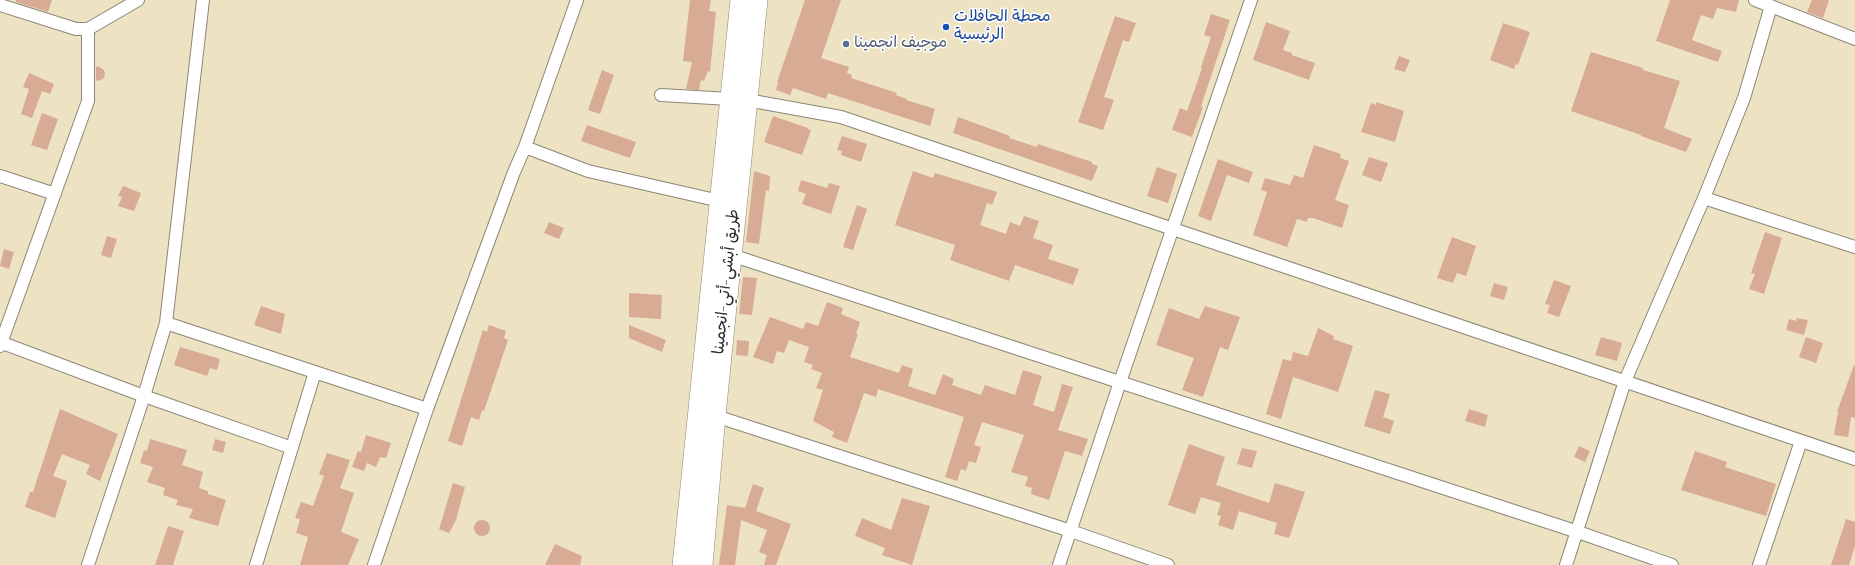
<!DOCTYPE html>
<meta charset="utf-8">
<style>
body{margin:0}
canvas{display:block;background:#ede2c1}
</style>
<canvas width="1855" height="565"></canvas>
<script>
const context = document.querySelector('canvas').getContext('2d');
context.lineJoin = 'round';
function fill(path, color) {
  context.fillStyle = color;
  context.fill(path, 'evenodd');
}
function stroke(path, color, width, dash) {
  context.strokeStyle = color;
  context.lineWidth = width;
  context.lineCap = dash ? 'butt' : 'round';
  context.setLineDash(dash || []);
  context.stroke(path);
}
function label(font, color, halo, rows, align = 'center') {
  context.font = font + ' "Indie Flower","Playpen Sans Arabic",sans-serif';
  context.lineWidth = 3;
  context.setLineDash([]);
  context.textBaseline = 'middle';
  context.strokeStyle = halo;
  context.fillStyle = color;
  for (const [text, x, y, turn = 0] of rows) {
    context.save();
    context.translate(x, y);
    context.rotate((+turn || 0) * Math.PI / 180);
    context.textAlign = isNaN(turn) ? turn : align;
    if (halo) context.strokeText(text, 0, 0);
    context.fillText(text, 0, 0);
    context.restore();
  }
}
fill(new Path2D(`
 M16 0H52L48 12 16 2Z
 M690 0H711L709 11 716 12 710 72 708 71 704 81 701 80 699 90 686 89 692 62 683 61Z
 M805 0H841L821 58 849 67 847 73 852 75 851 78 897 93 896 95 907 99 906 100 935 109 930 126 828 93 826 99 793 88 790 95 776 90 778 82H777Z
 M1670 0H1739L1736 12 1717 8 1713 19 1701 15 1692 40 1722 51 1718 62 1656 41Z
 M1812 0H1829L1823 18 1807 12Z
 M1211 14 1230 20 1201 106 1203 107 1192 137 1172 130 1180 108 1187 111 1202 68 1201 67 1211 37 1204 35Z
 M1115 16 1136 23 1129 42 1123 40 1104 97 1114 100 1103 130 1078 122Z
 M1266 22 1290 31 1283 50 1292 53V55L1315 63 1309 80 1253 60Z
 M1503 23 1530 32 1518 65 1516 64 1514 69 1490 60Z
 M1591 52 1643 68V70L1680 81 1664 128 1692 139 1686 152 1641 136V135L1571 111Z
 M1399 56 1410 60 1405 72 1394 69Z
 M98 66 104 70 105 75 103 79 98 81 96 80V67Z
 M602 70 614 75 600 114 588 110Z
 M29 73 54 84 50 94 42 91 32 118 21 114 29 89 23 87Z
 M1376 102 1404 111 1395 142 1361 132 1371 103 1376 105Z
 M42 113 58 119 47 150 31 145Z
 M773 116 808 128 807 129 811 130 802 155 764 142Z
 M958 117 1010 136 1009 138 1037 147 1038 144 1092 162V164L1098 166 1092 181 953 133Z
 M587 125 636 142 630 158 581 141Z
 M842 136 867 144 861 162 841 155 842 151 837 150Z
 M1314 145 1341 154 1340 158 1349 161 1335 200 1349 205 1342 228 1313 218H1308L1307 222 1297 219 1287 247 1253 235 1267 192 1261 190 1265 178 1290 185 1294 175 1303 178Z
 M1369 157 1388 163 1381 182 1362 175Z
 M1218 159 1253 172 1249 183 1227 175 1211 221 1198 216Z
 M1157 167 1177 174 1168 203 1147 196Z
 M754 171 770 176 769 191 766 190 759 244 746 242Z
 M913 171 933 178 935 173 997 192 992 205 987 203 980 225 1006 234 1010 222 1020 226 1024 216 1039 221 1033 238 1053 245 1048 259 1079 269 1073 285 1015 265 1009 281 950 260 955 245 895 225Z
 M801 180 827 188 829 183 840 186 831 214 802 204 806 194 798 191Z
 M123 186 141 193 134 211 118 206 122 197 118 196Z
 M857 205 867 209 853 250 843 247Z
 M549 222 564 228 559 239 544 233Z
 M1765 232 1782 238 1764 294 1749 289 1755 274 1751 273Z
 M107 236 117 239 111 258 101 255Z
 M1452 237 1476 246 1466 276 1457 273 1453 283 1437 278Z
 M4 249 14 252 9 269 0 266Z
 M743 277 757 278 752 315 739 314Z
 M1554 280 1571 286 1559 317 1547 313 1550 305 1545 304Z
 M1494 283 1508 287 1504 300 1490 296Z
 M629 293 662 295 661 319 629 317Z
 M827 302 843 308 841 314 860 322 856 334H858L850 357 899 373 902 365 913 369 908 386 935 395 943 374 954 379 952 385 981 395 985 385 1015 395 1023 370 1042 376 1033 405 1054 412 1062 384 1073 387 1058 430 1088 439 1082 456 1065 451 1049 500 1031 494 1032 488 1025 486 1028 477 1011 472 1024 435 982 422 974 445 981 447 976 463 969 461 966 471 961 469 957 481 945 477 964 417 878 389 876 397 864 393 847 443 832 437 834 432 813 421 823 390 816 388 822 373 811 369 813 365 804 362 809 347 789 340 784 353 777 351 773 364 753 357 770 317 803 329 806 322 818 326Z
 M261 306 285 314 281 334 254 325Z
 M1205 306 1240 317 1228 350 1220 347 1203 397 1182 390 1194 358 1156 345 1169 308 1199 319Z
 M1797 318 1808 320 1804 335 1786 330 1789 319 1796 321Z
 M489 325 506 331 504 338 508 340 484 411 482 410 479 420 471 417 462 446 448 441 483 330 487 332Z
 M629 325 666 340 662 352 629 338Z
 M1318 328 1334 336 1333 339 1353 346 1338 392 1293 377 1281 419 1266 414 1283 359 1291 361 1293 352 1308 356Z
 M1601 337 1622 343 1617 361 1595 355Z
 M1806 337 1823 343 1816 363 1799 357Z
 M737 340 749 341 748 356 736 355Z
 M180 347 220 359 217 370 210 368 207 376 174 365Z
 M1854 365 1855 366V418L1851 417 1848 437 1834 435 1838 412H1837Z
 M1375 390 1390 394 1383 417 1394 421 1390 434 1364 426Z
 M60 409 118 434 100 481 86 474 90 465 62 454 53 476 67 481 55 518 25 507 30 492H33Z
 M1469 409 1488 415 1485 427 1465 421Z
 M366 435 391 443 386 458 380 457 376 467 367 463 364 471 352 467 358 451 361 452Z
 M150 439 187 450 182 465 203 472 199 488 208 491V494L226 500 218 526 189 518 193 509 176 505 178 500 163 495 165 488 147 482 153 467 140 463 144 450 147 451Z
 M215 439 226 442 223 453 212 450Z
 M1189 444 1225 457 1216 485 1269 503 1275 483 1305 492 1289 538 1274 534 1277 523 1239 511 1233 530 1218 525 1221 516 1217 515 1221 503 1201 497 1195 514 1168 505Z
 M1579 446 1590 451 1585 462 1574 457Z
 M1242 448 1257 451 1252 468 1237 464Z
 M1695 451 1727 462 1725 467 1776 484 1766 516 1681 490Z
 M327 453 350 460 340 488 354 493 341 532 359 539 348 565H300L308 537 296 533 300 519 295 518 301 502 313 506 324 476 319 474Z
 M453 483 465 487 456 520 449 533 439 529Z
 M753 484 764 488 756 511 791 524 776 565H764L767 555 759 552 767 530 741 520 735 565H719L727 505 745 508Z
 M902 498 930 506 912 565 882 555 885 548 855 536 862 518 891 530Z
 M1846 519 1855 522V546L1849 565H1831Z
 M474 528a8 8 0 1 1 16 0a8 8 0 1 1-16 0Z
 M168 526 184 531 173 565H155Z
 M555 544 582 556 580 565H545Z`), '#d8ac94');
const street = new Path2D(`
 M1755 0 1855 39
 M0 5 76 29H88L138 0
 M661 95 747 100 841 117 1855 459
 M525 147 588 171 720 201
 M0 176 55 194 0 176
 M1704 198 1855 247
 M731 255 1578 532 1672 565
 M166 323 427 409
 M0 342 144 396 292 448
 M0 346 88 101V29
 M709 414 1071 531 1168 565
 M88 565 144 396 166 323 203 0
 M256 565 315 372
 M374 565 427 409 514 172 525 147 577 0
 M1059 565 1120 382 1251 0
 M1566 565 1625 381 1704 198 1744 98 1771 6
 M1759 565 1801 441`);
const highway = new Path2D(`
 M683 565 741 0
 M702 565 715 415 757 0`);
stroke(street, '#8c8676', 14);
stroke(highway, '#8c8676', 22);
stroke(street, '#fff', 12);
stroke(highway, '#fff', 21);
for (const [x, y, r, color] of [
 [946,27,4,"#1a4fb4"],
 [846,44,4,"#5c6f8a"]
]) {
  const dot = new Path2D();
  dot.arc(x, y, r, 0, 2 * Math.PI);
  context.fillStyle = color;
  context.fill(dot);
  stroke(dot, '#fff', 1.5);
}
label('16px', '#164399', '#fff', [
 ["محطة الحافلات",954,18],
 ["الرئيسية",954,36]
], 'left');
label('16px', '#4e5e75', '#fff', [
 ["موجيف انجمينا",854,44]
], 'left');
label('16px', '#2b2b2b', '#fff', [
 ["طريق أبشي-أتي-انجمينا",728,282,-84]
]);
</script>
